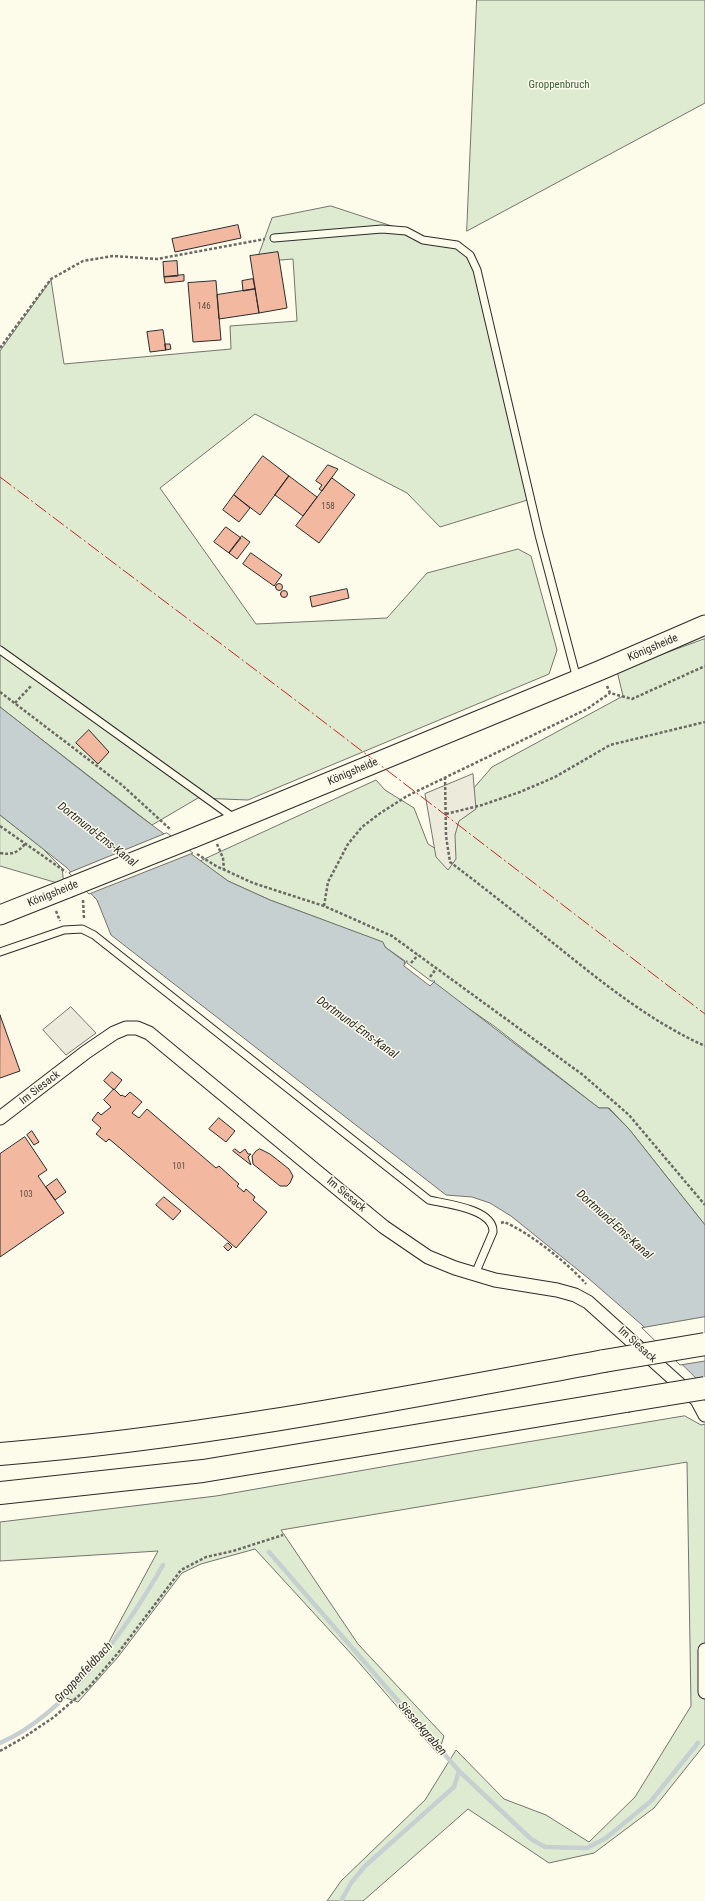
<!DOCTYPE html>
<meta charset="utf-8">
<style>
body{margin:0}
canvas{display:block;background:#fdfbea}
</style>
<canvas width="705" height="1901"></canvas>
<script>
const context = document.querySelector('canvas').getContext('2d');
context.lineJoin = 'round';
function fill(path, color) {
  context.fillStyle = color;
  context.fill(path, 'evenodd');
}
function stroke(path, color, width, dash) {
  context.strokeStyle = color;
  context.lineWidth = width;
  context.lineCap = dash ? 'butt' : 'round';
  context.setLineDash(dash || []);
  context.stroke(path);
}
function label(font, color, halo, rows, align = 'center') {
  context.font = font + ' "Roboto Condensed",sans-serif';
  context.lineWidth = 3;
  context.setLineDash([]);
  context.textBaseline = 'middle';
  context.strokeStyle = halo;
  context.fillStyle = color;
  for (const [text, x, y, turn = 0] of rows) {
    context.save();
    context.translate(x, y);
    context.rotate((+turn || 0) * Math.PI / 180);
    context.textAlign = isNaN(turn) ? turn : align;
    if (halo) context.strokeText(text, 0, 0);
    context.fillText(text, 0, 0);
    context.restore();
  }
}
const green = new Path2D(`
 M477 0H705V103L467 231Z
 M331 206 407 231 423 241 456 245 469 255 476 270 534 498 440 527 407 493 255 414 160 488 256 624 387 618 427 573 518 549 531 556 557 650 549 674 248 800 198 798 152 825 0 707V351L51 280 64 364 231 349 230 326 297 321 293 259 256 262 272 218Z
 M705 639V1225L629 1129 609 1108H599L494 1026 404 964 405 961 385 947 382 942 270 900 228 881 200 861 376 780 385 790 414 808 428 844 454 860V811L492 767 623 696 617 671Z
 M0 815 42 848 62 868 64 885 0 866Z
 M685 1416 701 1425 705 1424V1744L654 1808 594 1853 549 1863 468 1809 363 1901H327L341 1881 425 1800 456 1750 504 1799 546 1815 589 1842 635 1797 691 1706 687 1462 281 1530 358 1644 444 1736 438 1754 355 1658 255 1549 201 1564 182 1573 118 1657 78 1702 60 1696 104 1651 158 1551 0 1561V1522L216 1496 473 1451Z`);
fill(green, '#deebd1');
stroke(green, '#74746e', 1);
const parking = new Path2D(`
 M473 774 476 809 459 821 455 835 456 859 448 870 436 857 425 794Z
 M71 1007 96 1033 66 1055 43 1030Z`);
fill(parking, '#eceadb');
stroke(parking, '#74746e', 1);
const water = new Path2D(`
 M0 707 133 811 228 881 270 900 383 942 385 947 405 962 404 964 432 984 434 982 599 1108H608L629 1129 705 1225V1387L642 1325 588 1278 511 1216 490 1203 472 1197 446 1195 111 935 97 900 66 867 0 815Z`);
fill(water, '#c7d0d0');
stroke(water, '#74746e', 1);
const pier = new Path2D(`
 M167 833 193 853 89 894 69 873Z
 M407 961V963L431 981H435L430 986 404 966Z
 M705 1317V1361L680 1365 642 1328Z`);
fill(pier, '#fdfbea');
stroke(pier, '#74746e', 1);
stroke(new Path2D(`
 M269 1552 459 1771 454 1787 365 1866 351 1883 341 1901
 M0 1743C67 1714 128 1627 163 1565
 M459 1771 531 1839 545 1847 587 1848 606 1838 651 1801 698 1743`), '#c7d0d0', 4.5);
const building = new Path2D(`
 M238 225 241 238 175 252 172 239Z
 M278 252 287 308 259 313 250 256Z
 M177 261 178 276 164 277 163 262Z
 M184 275V281L165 283 164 277Z
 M253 279 255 289 243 291 242 281Z
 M216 281 221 340 193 342 188 283Z
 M255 289 259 313 219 319 217 295Z
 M163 330 166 350 150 352 147 332Z
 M165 344H170L171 349 166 350Z
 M263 456 289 476 260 515 234 495Z
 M328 465 338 469 322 491 319 489 322 485 316 481Z
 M289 476 317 497 303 516 275 495Z
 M332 478 355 495 319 543 296 526Z
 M234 495 250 508 239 522 223 510Z
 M226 527 241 538 229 553 214 542Z
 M242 536 250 542 237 559 229 553Z
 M251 553 282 575 274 586 243 564Z
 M275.5 587a3.5 3.5 0 1 1 7 0a3.5 3.5 0 1 1-7 0Z
 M347 589 349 598 312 607 310 597Z
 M280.5 594a3.5 3.5 0 1 1 7 0a3.5 3.5 0 1 1-7 0Z
 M89 730 109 752 98 764 76 743Z
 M0 1015 20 1071 0 1078Z
 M112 1072 122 1080 114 1090 104 1081Z
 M114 1089 121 1096 122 1095 125 1097 130 1092 142 1102 132 1113 139 1118 147 1109 216 1168 219 1166 239 1184 237 1186 244 1192 246 1189 255 1197 253 1200 267 1212 236 1248 114 1143 109 1139 106 1142 96 1134 101 1128 92 1120 98 1112 101 1115 111 1107 104 1100Z
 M219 1118 235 1131 226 1142 209 1129Z
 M32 1131 39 1142 34 1145 27 1135Z
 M25 1137 47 1170 38 1176 64 1213 0 1257V1154Z
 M235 1149 240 1153 245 1149 248 1154H251L248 1157 251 1165 233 1151Z
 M260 1149 270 1154 289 1169 293 1176 290 1183 287 1186H280L253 1164 252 1156 256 1151Z
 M57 1179 66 1192 55 1200 46 1187Z
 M164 1197 181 1211 173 1220 156 1205Z
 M228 1243 232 1247 228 1251 224 1247Z`);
fill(building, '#f2b8a0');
stroke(building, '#2b2b2b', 1);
const lane = new Path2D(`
 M274 238 382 229 406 231 423 240 457 245 470 255 477 270 539 535 577 679
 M0 650 234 818
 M0 952 64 930 82 929 94 935 429 1200C447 1204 494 1209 493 1232L475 1274`);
const street = new Path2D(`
 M0 1118 86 1052 114 1033 126 1028H137L149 1033 384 1227 428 1257 455 1268 495 1280 557 1290 575 1295 588 1302 697 1400 705 1415
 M705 1650V1692`);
const secondary = new Path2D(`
 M193 838 601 670 705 625
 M0 915 68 888`);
const highway = new Path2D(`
 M0 1454C203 1438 404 1398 604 1361
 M0 1493 203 1471 626 1401`);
stroke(lane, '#2b2b2b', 9);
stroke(street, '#2b2b2b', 15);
stroke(secondary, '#2b2b2b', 21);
stroke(highway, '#2b2b2b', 24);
stroke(new Path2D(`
 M0 348 51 279 83 261 113 256 157 259 265 239
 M607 686 610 693 632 699 705 666
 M0 692 122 785 171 830
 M15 703 32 685
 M445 777 446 836 450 862C483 887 516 913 548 939 597 978 647 1020 705 1046
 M446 814 482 805 520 792 555 777 610 745 705 722
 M0 826 66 872
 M217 844 223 858 224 870
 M0 853C12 855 17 853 25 844
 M197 854 216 866 253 883 324 906 392 936 583 1075 629 1115 705 1205
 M83 900 84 919
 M324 906 328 882 348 844 362 827 379 814 407 796 587 709 610 693
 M56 911 60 921
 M411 963 418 955
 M430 977 436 969
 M501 1223 504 1222C529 1232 569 1264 586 1284
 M0 1751 23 1738 54 1717 89 1687 118 1653 181 1570 206 1557 233 1551 283 1535`), '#6a6964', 2.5, [3, 2]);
stroke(lane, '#fdfbea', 7);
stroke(street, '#fdfbea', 13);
stroke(secondary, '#fdfbea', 19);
stroke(highway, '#fdfbea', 22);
const secondaryBridge = new Path2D(`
 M68 888 193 838`);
const highwayBridge = new Path2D(`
 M604 1361 705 1344
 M626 1401 705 1388`);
stroke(secondaryBridge, '#2b2b2b', 21, []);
stroke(highwayBridge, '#2b2b2b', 24, []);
stroke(secondaryBridge, '#fdfbea', 19);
stroke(highwayBridge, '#fdfbea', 22);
stroke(new Path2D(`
 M0 477 294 699 705 1014`), '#c62828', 1, [14, 3, 2, 3]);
label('9px', '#5d4e48', null, [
 ["146",204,307],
 ["158",328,507],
 ["101",179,1167],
 ["103",26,1195]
]);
label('11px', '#34623c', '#fdfbea', [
 ["Groppenbruch",559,85]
]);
label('11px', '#2b2b2b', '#fdfbea', [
 ["Königsheide",653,648,-23],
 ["Königsheide",353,772,-23],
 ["Königsheide",53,894,-22],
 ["Im Siesack",40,1088,-38],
 ["Im Siesack",346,1195,40],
 ["Im Siesack",637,1345,42]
]);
label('italic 12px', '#2b2b2b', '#fdfbea', [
 ["Dortmund-Ems-Kanal",97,835,38],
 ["Dortmund-Ems-Kanal",357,1028,36],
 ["Dortmund-Ems-Kanal",614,1225,42],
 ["Groppenfeldbach",84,1673,-47],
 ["Siesackgraben",422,1729,49]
]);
</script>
